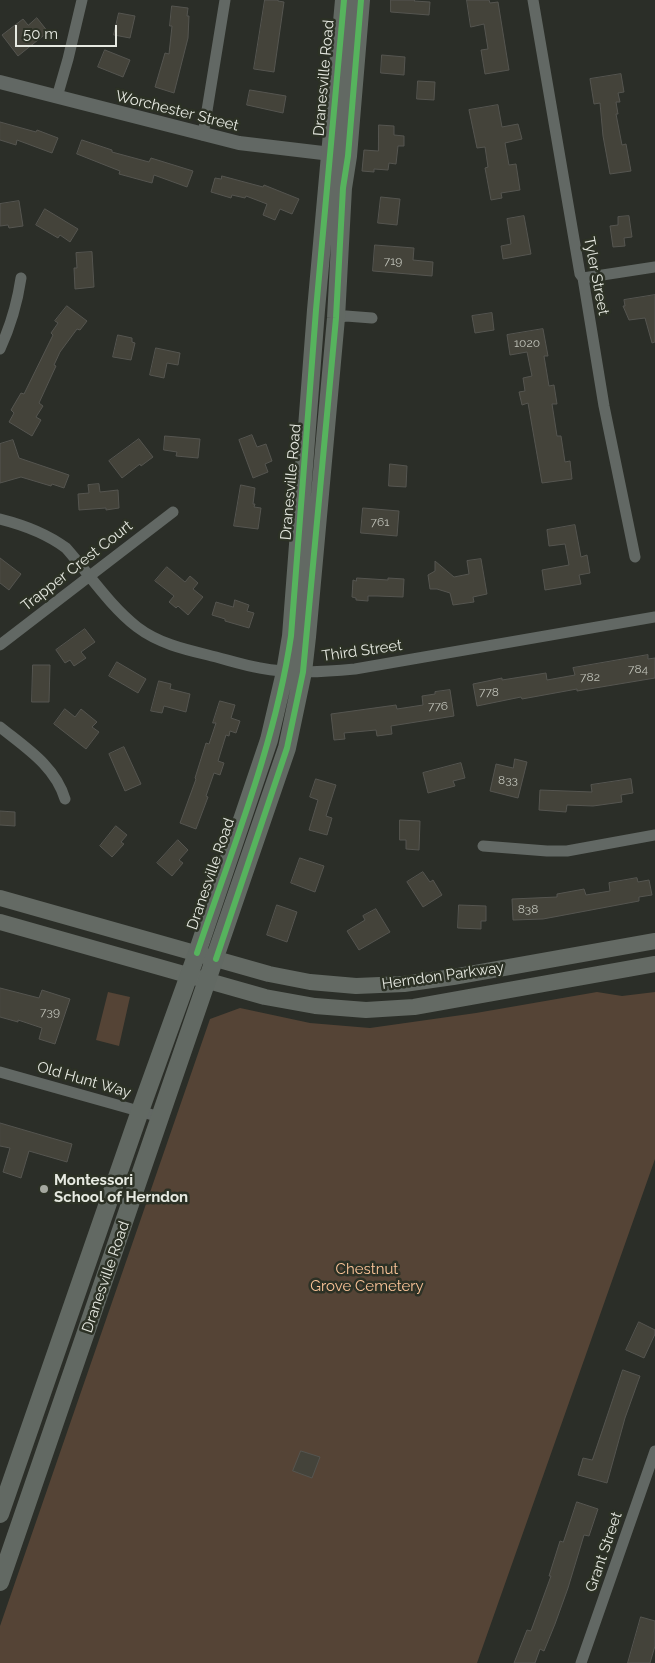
<!DOCTYPE html>
<style>
body{margin:0}
#map{position:relative;width:655px;height:1663px;overflow:hidden;background:#2b2e28;font-family:Raleway,sans-serif}
canvas{display:block}
.scale{position:absolute;left:15px;top:25px;width:102px;height:22px;box-sizing:border-box;border:2px solid #e6e9e1;border-top:0;padding-left:6px;font-size:15px;line-height:18px;white-space:nowrap;color:#e6e9e1;-webkit-text-stroke:4px #2c3125;paint-order:stroke}
</style>
<div id="map">
<canvas width="655" height="1663"></canvas>
<div class="scale">50 m</div>
</div>
<script>
const context = document.querySelector('canvas').getContext('2d');
context.lineJoin = 'round';
function fill(path, color) {
  context.fillStyle = color;
  context.fill(path, 'evenodd');
}
function stroke(path, color, width, dash) {
  context.strokeStyle = color;
  context.lineWidth = width;
  context.lineCap = dash ? 'butt' : 'round';
  context.setLineDash(dash || []);
  context.stroke(path);
}
function label(font, color, halo, rows, align = 'center') {
  context.font = font + ' Raleway,sans-serif';
  context.lineWidth = 5;
  context.setLineDash([]);
  context.textBaseline = 'middle';
  context.strokeStyle = halo;
  context.fillStyle = color;
  for (const [text, x, y, turn = 0] of rows) {
    context.save();
    context.translate(x, y);
    context.rotate((+turn || 0) * Math.PI / 180);
    context.textAlign = isNaN(turn) ? turn : align;
    if (halo) context.strokeText(text, 0, 0);
    context.fillText(text, 0, 0);
    context.restore();
  }
}
fill(new Path2D(`
 M108 992 130 997 119 1046 96 1040Z
 M597 992 622 996 655 992V1159L477 1663H0V1626L210 1019 240 1008 310 1023 370 1028 476 1013Z`), '#554436');
const building = new Path2D(`
 M265 0H278V1L284 2 274 72 254 69Z
 M391 0H415L414 1 430 2 429 15 391 12Z
 M467 0H489L490 3 498 2 509 70 485 74 481 50 488 49 484 24 471 27Z
 M172 6 188 8 187 16H189L188 38 174 93 155 87 165 53 169 54 172 26H170Z
 M119 13 135 16 130 38 114 35Z
 M37 18 48 32 18 56 2 35 23 19 28 25Z
 M105 50 130 60 123 77 98 67Z
 M382 55 405 57 404 75 381 73Z
 M621 74 624 92 618 93 620 102H616L618 114H616L622 145 626 144 631 171 610 174 603 136 600 103 594 104 590 79Z
 M418 81 435 82 434 100 417 99Z
 M250 90 286 96 283 113 247 105Z
 M498 105 502 127 518 124 522 139 505 143 509 165 516 164 520 190 501 193 502 198 491 200 485 168 488 167 485 147 477 148 469 110Z
 M0 122 36 132 37 130 58 138 52 153 17 140 16 145 0 140Z
 M379 125 394 126V135L404 136V146H398L396 164 389 163 388 170 374 169V172L362 171 364 150 378 151Z
 M82 140 112 150V152L149 162 151 158 193 171 187 187 154 175 152 183 119 174 120 171 77 154Z
 M222 176 263 187 264 185 299 199 292 214 280 209 275 220 263 215 267 204 246 196 245 198 232 195 231 198 211 192 215 178 221 179Z
 M381 197 400 199 397 225 378 223Z
 M19 201 23 226 9 228 8 225 0 226V204Z
 M45 209 78 229 70 242 60 235 58 238 36 225Z
 M524 216 531 254 503 259 501 246 511 244 507 219Z
 M629 216 632 237 624 238 625 246 613 247 610 226 618 225V217Z
 M375 245 414 248 413 260 433 262 432 276 373 271Z
 M92 252 94 287 75 289 74 268H77L76 253Z
 M655 295V342L652 343 645 318 629 320 623 306H625L624 300Z
 M67 306 87 321 80 330 77 329 60 352 54 365 56 366 39 403 43 406 36 417 41 420 32 436 9 422 14 413 11 410 21 393 24 394 53 335 51 333 58 323 55 321Z
 M492 313 494 330 475 333 472 316Z
 M543 329 548 356H544L549 386 554 385 557 404H552L557 436H561L565 462 570 461 572 479 542 483 528 403 522 405 519 392 525 391 523 378 532 376 527 352 510 355 507 335Z
 M118 335 132 338V342L135 343 131 360 113 357Z
 M156 348 180 353 178 365 167 363 164 378 150 375Z
 M252 435 257 447 266 444 272 461 265 464 268 472 253 478 239 440Z
 M165 436 200 439 198 458 176 456 177 452 164 450Z
 M139 439 153 457 141 466 140 464 122 478 109 461Z
 M13 440 19 458 69 475 64 488 52 484 51 486 21 477 0 483V444Z
 M390 464 407 466 406 487 389 486Z
 M99 484 100 492 118 490 119 508 106 510V508L79 510 78 494 89 493 88 485Z
 M241 485 255 488 253 504H255L254 507 261 508 258 529 234 526Z
 M363 508 399 511 397 536 361 533Z
 M575 525 581 557 587 555 590 573 579 575 581 584 545 590 542 570 569 565 565 544 549 546 547 530Z
 M0 558 21 574 9 590 0 583Z
 M481 559 487 594 473 597 474 602 453 605 450 593 437 589H430L428 575 435 571V561L454 577 469 574 467 561Z
 M167 567 185 582 190 576 198 583 193 589 203 597 188 615 178 606 176 608 169 602 174 596 155 581Z
 M357 578 388 580V578L404 579 403 597 377 596H368V601L356 600V598L352 597 353 580 356 581Z
 M235 600 249 605 247 611 254 613 249 628 225 621V619L212 615 216 602 233 607Z
 M85 629 95 642 81 652 86 658 74 666 70 660 65 663 56 650Z
 M648 655V659L655 658V678L577 691V689L522 699 521 697 477 706 473 684 502 678V680L546 673 547 680 575 675 573 668Z
 M117 662 146 679 138 693 109 676Z
 M33 665H50L49 702H32Z
 M159 681 171 684 170 689 190 694 186 712 164 706 162 713 151 711Z
 M450 690 454 716 391 726 392 734 377 736 376 730 344 733 345 739 334 740 331 714 396 705 397 709 423 705 422 696 435 694V692Z
 M220 701 235 705 231 718 240 721 236 733 230 731 229 736 226 735 218 761 224 763 220 775 214 773 206 796 208 797 196 829 180 823 196 779 195 778 206 743 209 744 216 723H213Z
 M65 709 75 717 81 709 97 722 92 727 99 732 86 749 54 724Z
 M124 747 141 784 125 791 109 754Z
 M515 759 527 762 518 798 490 791 496 764 513 768Z
 M461 763 465 778 453 781 455 786 428 793 423 773Z
 M316 779 336 785 326 816 332 818 327 835 309 830 318 800 310 797Z
 M631 779 633 793 621 795 622 802 593 806 567 805 566 812 539 810 540 790 592 792 591 785Z
 M0 811 15 812V826L0 825Z
 M400 820 420 821 419 850 406 849V840H400Z
 M116 826 127 835 121 842 124 844 112 857 100 846Z
 M178 840 188 850 179 860 183 863 172 876 157 863Z
 M300 858 324 866 315 892 291 883Z
 M423 872 430 882 433 880 442 895 423 907 407 882Z
 M637 878 638 882 649 880 652 895 639 897V901L543 919 513 920 512 899 557 897V894L584 889 586 895 610 891 609 883Z
 M277 905 297 912 287 942 267 935Z
 M459 905 486 906V921H481V929L458 928Z
 M376 909 390 932 359 950 347 931 365 920 363 916Z
 M0 988 39 998 42 990 70 999 55 1044 39 1039 42 1028 18 1020V1022L0 1017Z
 M0 1123 72 1144 67 1162 29 1151 21 1178 3 1172 10 1148 0 1146Z
 M639 1322 655 1330V1334L644 1358 626 1350Z
 M623 1370 640 1376 625 1418 607 1483 578 1475 583 1458 592 1460Z
 M301 1451 320 1457 312 1478 293 1471Z
 M577 1502 598 1509 589 1536 584 1535 568 1588 555 1624 544 1651 540 1649 535 1663H514L527 1630 531 1631 551 1576H549L560 1541 563 1542Z
 M641 1617 655 1621V1646L650 1663H628Z`);
fill(building, '#44433a');
stroke(building, '#555550', 1);
stroke(new Path2D(`
 M533 0 580 274 583 278 604 406 635 557
 M57 97 68 59 82 0
 M203 135 225 0
 M583 278 655 267
 M336 318 346 316 372 318
 M0 349C11 325 17 305 21 278
 M0 519C24 525 46 533 66 548 89 574 110 606 137 627 158 643 183 649 208 655 225 659 242 665 260 668 291 674 323 672 355 669L655 617
 M0 645 173 512
 M0 727C26 748 55 766 65 799
 M483 846 547 851H567L655 835
 M0 1072 160 1117
 M581 1663 655 1451`), '#626864', 11);
stroke(new Path2D(`
 M0 82 239 143 348 156`), '#626864', 14);
stroke(new Path2D(`
 M0 898 269 974 310 982 356 986 404 984 453 977 655 941
 M0 922 265 997 315 1006 366 1010 414 1007 655 964`), '#646a64', 16);
stroke(new Path2D(`
 M0 1514 140 1111 197 953 269 740 285 672 291 636 316 310 344 0
 M0 1582 287 748 303 672 307 637 336 318 343 188 348 156 361 0`), '#626963', 18);
stroke(new Path2D(`
 M197 953C232 849 275 745 291 636L316 310 344 0
 M216 959 287 748 303 672 336 318 343 188 348 156 361 0`), '#56b35d', 6);
for (const [x, y, r, color] of [
 [44,1189,5,"#a5a8a0"]
]) {
  const dot = new Path2D();
  dot.arc(x, y, r, 0, 2 * Math.PI);
  context.fillStyle = color;
  context.fill(dot);
  stroke(dot, '#2c3125', 2);
}
label('12px', '#bec0b7', null, [
 ["719",393,261],
 ["1020",527,343],
 ["761",380,522],
 ["784",638,669],
 ["782",590,677],
 ["778",489,692],
 ["776",438,706],
 ["833",508,780],
 ["838",528,909],
 ["739",50,1012]
]);
label('15px', '#e6e9e1', '#2c3125', [
 ["Dranesville Road",324,78,-85],
 ["Worchester Street",177,111,14],
 ["Tyler Street",596,276,79],
 ["Dranesville Road",291,482,-85],
 ["Trapper Crest Court",77,566,-38],
 ["Third Street",362,651,-8],
 ["Dranesville Road",211,874,-71],
 ["Herndon Parkway",443,976,-8],
 ["Old Hunt Way",84,1080,16],
 ["Dranesville Road",106,1277,-71],
 ["Grant Street",604,1552,-71]
]);
label('bold 15px', '#e6e9e1', '#2c3125', [
 ["Montessori",54,1180],
 ["School of Herndon",54,1197]
], 'left');
label('15px', '#fcc599', '#2c3125', [
 ["Chestnut",367,1269],
 ["Grove Cemetery",367,1286]
]);
</script>
